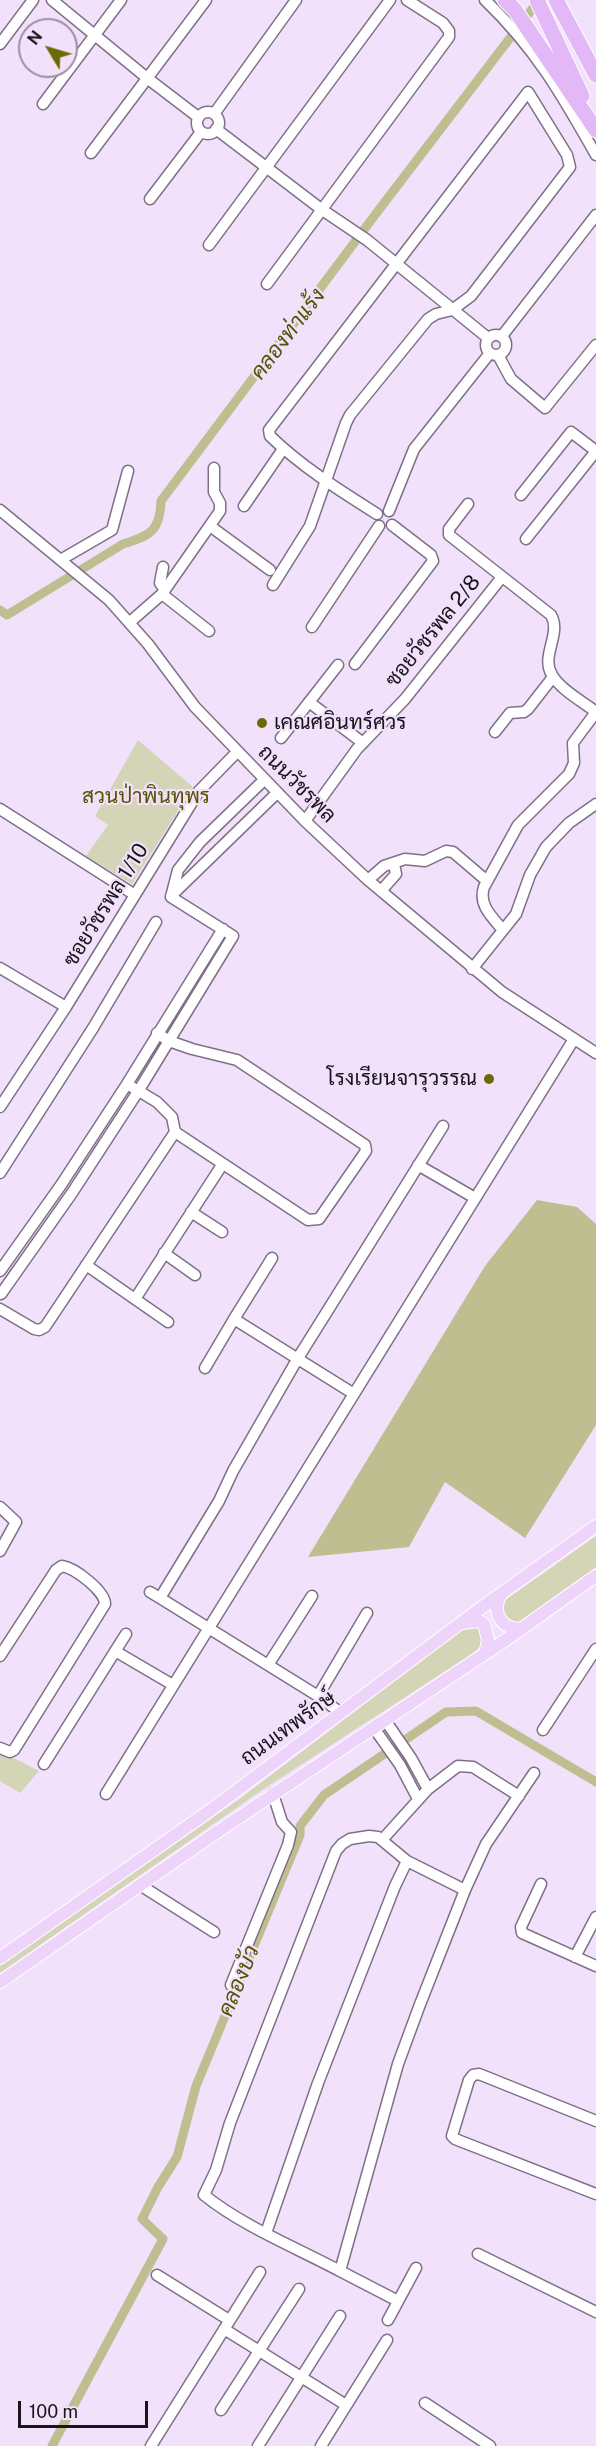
<!DOCTYPE html>
<meta charset="utf-8">
<style>
body{margin:0}
#map{position:relative;width:596px;height:2446px;overflow:hidden;background:#f2e1fa;font-family:"Public Sans",sans-serif}
canvas{display:block}
.north{position:absolute;left:18px;top:18px;width:60px;height:60px;box-sizing:border-box;background:#f2e1fa;border:2px solid #9c8fa2;border-radius:50%;rotate:308deg;font-size:16px;font-weight:700;line-height:24px;text-align:center;color:#1a141d}
.north::after{content:'';display:block;margin:auto;width:21px;height:27px;background:#6d6a05;clip-path:polygon(50% 0,100% 100%,50% 72%,0 100%)}
.scale{position:absolute;left:18px;top:2401px;width:130px;height:27px;box-sizing:border-box;border:3px solid #1a141d;border-top:0;padding-left:8px;font-size:18px;line-height:21px;white-space:nowrap;color:#1a141d;-webkit-text-stroke:4px #f2e1fa;paint-order:stroke}
</style>
<div id="map">
<canvas width="596" height="2446"></canvas>
<div class="north">N</div>
<div class="scale">100 m</div>
</div>
<script>
const context = document.querySelector('canvas').getContext('2d');
context.lineJoin = 'round';
function fill(path, color) {
  context.fillStyle = color;
  context.fill(path, 'evenodd');
}
function stroke(path, color, width, dash) {
  context.strokeStyle = color;
  context.lineWidth = width;
  context.lineCap = dash ? 'butt' : 'round';
  context.setLineDash(dash || []);
  context.stroke(path);
}
function label(font, color, halo, rows, align = 'center') {
  context.font = font + ' "Public Sans",Sarabun,sans-serif';
  context.lineWidth = 4.5;
  context.setLineDash([]);
  context.textBaseline = 'middle';
  context.strokeStyle = halo;
  context.fillStyle = color;
  for (const [text, x, y, turn = 0] of rows) {
    context.save();
    context.translate(x, y);
    context.rotate((+turn || 0) * Math.PI / 180);
    context.textAlign = isNaN(turn) ? turn : align;
    if (halo) context.strokeText(text, 0, 0);
    context.fillText(text, 0, 0);
    context.restore();
  }
}
fill(new Path2D(`
 M138 740 193 787 132 884 86 856 108 825 95 816Z
 M596 1536V1567L517 1623 504 1620 500 1606 504 1601Z
 M475 1626 480 1628 485 1638 481 1646 470 1655 262 1790 0 1973V1966L241 1798 466 1627Z
 M0 1751 39 1771 20 1793 0 1781Z`), '#d4d4b7');
fill(new Path2D(`
 M537 1200 577 1207 596 1224V1425L525 1538 445 1482 409 1547 308 1557 485 1266Z`), '#bebe90');
stroke(new Path2D(`
 M0 610 7 615 123 544C150 536 160 531 161 501L378 211 539 0
 M52 2446 163 2239 142 2219 158 2187 177 2157 196 2086 300 1835V1826L324 1795 446 1712 476 1711 596 1782`), '#bebe90', 9);
const minor = new Path2D(`
 M52 0 147 78 198 117
 M485 0C536 49 562 95 596 155
 M0 44 33 0
 M43 104 121 0
 M197 123a11 11 0 1 1 22 0a11 11 0 1 1-22 0Z
 M214 114 296 0
 M216 129 321 209 367 240 488 338
 M91 153 206 0
 M150 199 201 132
 M209 245 390 0
 M267 284 449 37V31L443 23 407 0
 M486 345a10 10 0 1 1 20 0a10 10 0 1 1-20 0Z
 M502 336 596 215
 M498 355 511 379 545 408 596 345
 M521 495 571 432 596 451
 M468 504 449 529V535L551 615C562 634 540 656 552 675 561 690 582 701 596 712
 M244 506 283 449
 M0 510 109 600 148 644 195 707 305 821 368 880 502 992 596 1053
 M389 511 414 449 490 353
 M210 526 270 570
 M526 539 596 451
 M62 559 112 530 128 471
 M163 567 160 583 165 590
 M273 585 310 526 346 423 350 415 428 319 436 314 452 310 471 296 570 167 567 155 528 92 269 430 270 436C302 467 339 490 377 514
 M162 594 209 631
 M130 622 162 594 220 511V503L214 492V468
 M312 627 379 526
 M355 664 433 561 431 555 392 525
 M309 702 363 743
 M495 732 510 713 524 712 528 709 553 677
 M281 738 338 665
 M0 809 135 895
 M305 821 357 749 405 699 502 577
 M368 880 384 866 405 859 425 861 446 851 453 852 487 881
 M381 891 396 874 394 864
 M171 896 277 793
 M171 897 178 870 200 842 264 780
 M503 930C492 917 478 905 484 887L518 825 569 774 574 763 573 743 596 712
 M0 968 66 1007
 M472 969 516 914 530 875 546 847 569 823 596 804
 M127 1084 157 1102 172 1117 175 1132 308 1220 319 1219 366 1151 365 1145 237 1060 192 1049 169 1041 157 1033
 M0 1107 66 1007 199 791 237 752
 M418 1165 475 1198
 M0 1173 93 1028 156 922
 M191 1212 222 1232
 M164 1253 195 1275
 M86 1265 168 1322
 M0 1271 61 1185 127 1084 223 929
 M0 1293 1 1294 72 1193 139 1090 233 936 171 897
 M135 1299 222 1165
 M0 1309 34 1329 39 1330 45 1327 175 1132
 M234 1319 272 1258
 M205 1368 234 1319 354 1394
 M0 1507 16 1522 0 1551
 M150 1592 160 1598 219 1501 233 1471 298 1358 443 1126
 M160 1598 318 1696 367 1613
 M115 1651 173 1685
 M0 1656 56 1570 62 1566C75 1568 105 1591 105 1604L14 1750 10 1752 0 1748
 M268 1665 312 1596
 M318 1696 341 1713
 M385 1720 411 1758 428 1789
 M374 1728 400 1765 418 1799
 M543 1730 596 1649
 M44 1764 126 1634
 M106 1794 574 1039
 M382 1840 428 1789 458 1766 473 1767 519 1796
 M541 1884 521 1927 522 1933 596 1966
 M140 1885 214 1932
 M465 1890 407 1861 378 1837 369 1836 350 1839 342 1844 336 1851 230 2123 216 2170 204 2195C244 2227 295 2247 340 2271L398 2064 419 2007 465 1890 486 1844 534 1773
 M575 1957 596 1917
 M231 1985 288 1845 291 1832 282 1822 273 1794
 M596 2121 479 2074 473 2075 469 2080 452 2136 455 2139 596 2194
 M266 2233 318 2083 395 1886 407 1861
 M478 2254 596 2312
 M340 2271 398 2301
 M157 2275 229 2320
 M388 2320 416 2268
 M224 2329 346 2405
 M425 2403 490 2446
 M221 2410 299 2289
 M151 2446 260 2272
 M258 2446 340 2316
 M321 2446 387 2340`);
const major = new Path2D(`
 M502 1593C491 1610 499 1628 520 1629
 M462 1623 479 1621 484 1624 488 1640 485 1654
 M0 1958 208 1812 481 1608 596 1526
 M0 1982 220 1830 504 1641 596 1576`);
const highway = new Path2D(`
 M505 0 515 10 596 130
 M537 0 582 96
 M556 0 596 75`);
stroke(minor, '#7f7087', 13);
stroke(major, '#fff', 14);
stroke(highway, '#fff', 17);
stroke(minor, '#fff', 10);
stroke(major, '#eed4fa', 12);
stroke(highway, '#e3b8f6', 15);
for (const [x, y, r, color] of [
 [262,723,6,"#6d6a05"],
 [489,1079,6,"#6d6a05"]
]) {
  const dot = new Path2D();
  dot.arc(x, y, r, 0, 2 * Math.PI);
  context.fillStyle = color;
  context.fill(dot);
  stroke(dot, '#f2e1fa', 2);
}
label('21px', '#1a141d', '#f2e1fa', [
 ["ซอยวัชรพล 2/8",433,631,-51],
 ["ถนนวัชรพล",297,784,45],
 ["ซอยวัชรพล 1/10",106,905,-58],
 ["ถนนเทพรักษ์",288,1728,-36]
]);
label('21px', '#1a141d', '#f2e1fa', [
 ["เคณศอินทร์ศวร",274,723],
 ["โรงเรียนจารุวรรณ",477,1079,"right"]
], 'left');
label('21px', '#575404', '#f2e1fa', [
 ["สวนป่าพินทุพร",146,797]
]);
label('italic 22px', '#565303', '#f2e1fa', [
 ["คลองท่าแร้ง",288,334,-53],
 ["คลองบัว",239,1981,-68]
]);
</script>
